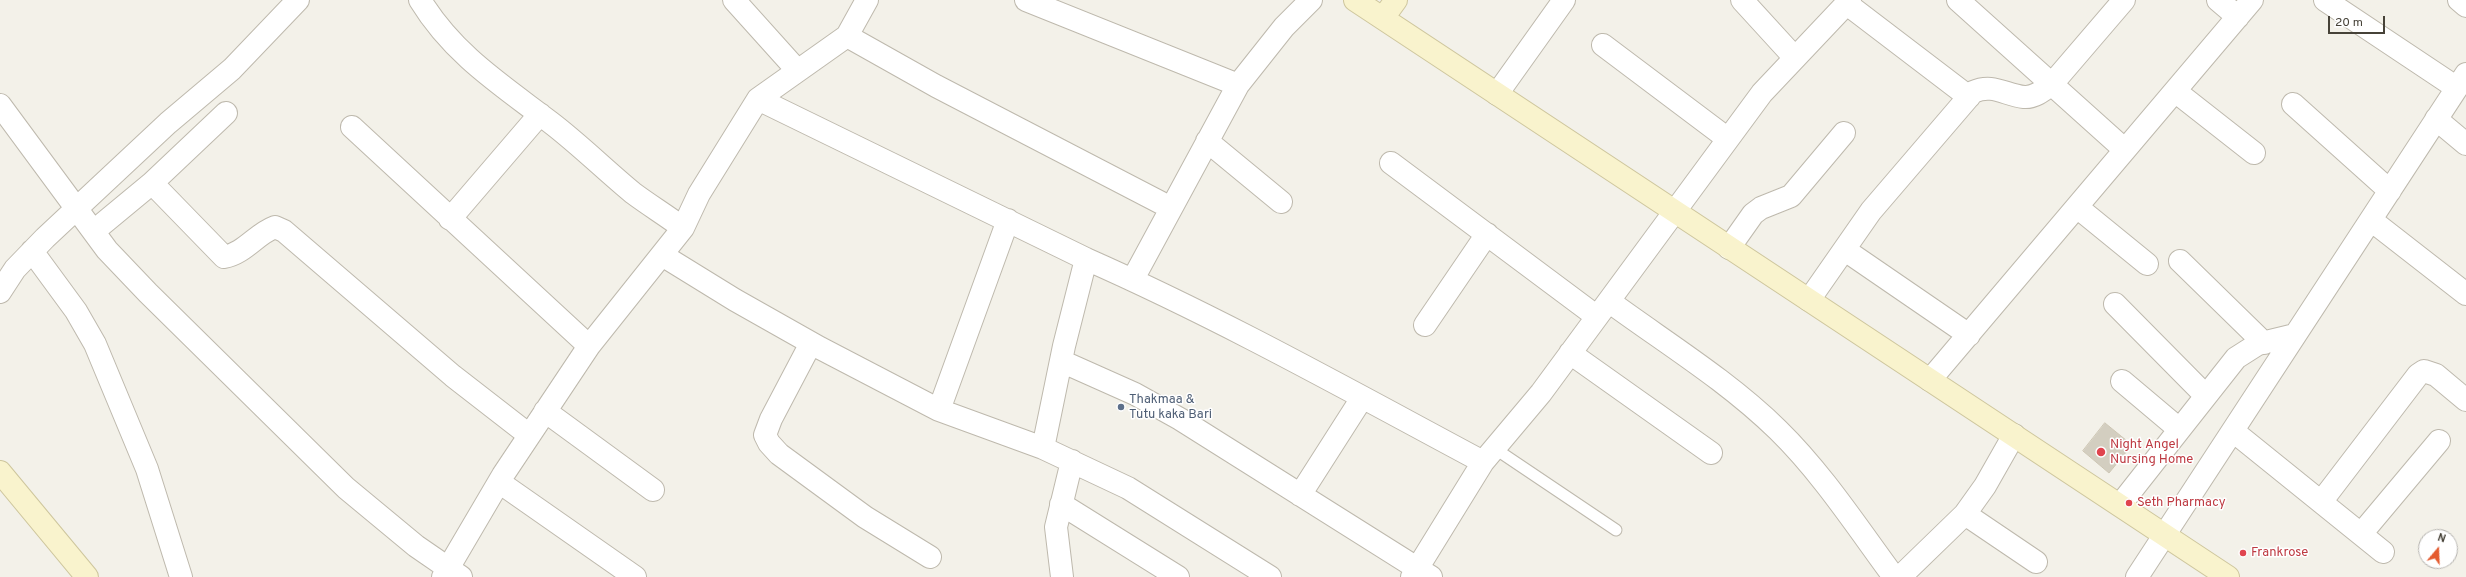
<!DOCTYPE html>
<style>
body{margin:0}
#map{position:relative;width:2466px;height:577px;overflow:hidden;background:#f3f1e9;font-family:Overpass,sans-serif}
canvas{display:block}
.north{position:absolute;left:2418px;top:529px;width:40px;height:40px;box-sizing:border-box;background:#fff;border:1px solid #b5b3af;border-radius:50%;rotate:19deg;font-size:11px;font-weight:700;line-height:16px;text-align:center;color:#464238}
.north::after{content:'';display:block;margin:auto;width:14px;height:18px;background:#e45b2f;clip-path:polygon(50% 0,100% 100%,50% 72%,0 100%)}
.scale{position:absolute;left:2328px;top:16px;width:57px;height:18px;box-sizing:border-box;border:2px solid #464238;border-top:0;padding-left:5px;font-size:12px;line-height:14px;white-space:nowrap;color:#464238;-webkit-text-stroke:3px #fff;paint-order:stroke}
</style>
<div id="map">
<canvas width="2466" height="577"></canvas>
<div class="north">N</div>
<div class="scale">20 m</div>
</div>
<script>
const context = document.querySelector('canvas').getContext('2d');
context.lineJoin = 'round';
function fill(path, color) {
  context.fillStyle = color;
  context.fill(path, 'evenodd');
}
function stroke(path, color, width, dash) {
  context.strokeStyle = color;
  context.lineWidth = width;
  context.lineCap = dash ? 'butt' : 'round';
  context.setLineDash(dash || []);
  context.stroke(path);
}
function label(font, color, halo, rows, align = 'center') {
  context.font = font + ' Overpass,sans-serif';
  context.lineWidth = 3;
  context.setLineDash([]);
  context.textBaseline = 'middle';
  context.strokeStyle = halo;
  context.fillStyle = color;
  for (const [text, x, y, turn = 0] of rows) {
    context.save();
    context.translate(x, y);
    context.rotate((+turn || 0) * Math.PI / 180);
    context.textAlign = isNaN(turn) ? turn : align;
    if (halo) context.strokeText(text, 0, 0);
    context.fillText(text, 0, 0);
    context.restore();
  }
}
const building = new Path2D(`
 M2105 423 2132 445 2109 473 2083 451Z`);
fill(building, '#d3cec0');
stroke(building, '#cdc6b4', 1);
const lane = new Path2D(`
 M1494 448 1616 530`);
const street = new Path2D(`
 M420 0C453 54 500 84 550 122 579 144 605 170 633 193 649 205 667 216 683 228
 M734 0 797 70
 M1026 0 1238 85
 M1742 0 1795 58
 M1958 0 2125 150
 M2218 0 2238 17
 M2325 0 2457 88
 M2459 0 2466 6
 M1847 4 1969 97
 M847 36 936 86 1171 208
 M1603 45 1728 139
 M2175 91 2254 153
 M1497 94 1564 0
 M758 99 1086 259C1222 319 1352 392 1483 462
 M2293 104 2390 191
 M0 105 107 250 148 293 346 488 416 546 461 577
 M2436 119 2466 144
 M352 127 589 346
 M1207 141 1281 202
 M1391 163 1596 316
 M152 183 224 257C245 253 256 234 275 227L284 231 453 376 529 435
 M2077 207 2147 264
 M450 219 540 114
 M2371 220 2466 294
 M94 231 152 183 226 113
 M1729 248 1753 214 1761 208 1791 196 1844 133
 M1845 250 1969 335
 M32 251 76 311 95 344 147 469 181 577
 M662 255 735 300 820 348 939 410 1043 448 1128 488 1270 577
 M2180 261 2264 343
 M1133 279 1238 85 1284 27 1311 0
 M0 292 15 269 45 238 168 123 232 69 298 0
 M1809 300 1871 211 1973 92C1993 83 2005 95 2024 97 2034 98 2044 90 2052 84L2124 0
 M1610 302C1666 343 1728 381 1778 430 1822 473 1857 527 1894 577
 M2115 304 2205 395
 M1425 325 1487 234
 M811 343 771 419 765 435 769 443 779 454 865 517 930 557
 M1570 353 1711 453
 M1061 361 1135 394 1180 419 1431 577
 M1930 380 2252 0
 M2122 381 2179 429
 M939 410 1008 220
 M545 411 653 490
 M2233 431 2383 552
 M1043 448 1064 346 1086 259
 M499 482 635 577
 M1300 495 1362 398
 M2321 502 2418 375 2424 371 2436 375 2466 400
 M1061 504 1178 577
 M2120 505 2236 358 2258 344 2295 335
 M1965 514 2036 562
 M2361 534 2439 441
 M443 577 503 475 589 346 683 228 699 194 758 99 847 36 867 0
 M1062 577 1056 527 1072 461
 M1412 577 1483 462 1541 393 1762 93 1850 0
 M1900 577 1965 514 1985 486 2014 435
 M2137 577 2466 74`);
const secondary = new Path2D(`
 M1355 0 2228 577
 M1383 18 1396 0
 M0 472 87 577`);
stroke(lane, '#beb9ad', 13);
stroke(street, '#beb9ad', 24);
stroke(secondary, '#cec69d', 24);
stroke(lane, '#fff', 11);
stroke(street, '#fff', 22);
stroke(secondary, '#f9f3cd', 22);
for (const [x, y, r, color] of [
 [1121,407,4,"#5c6f8a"],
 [2101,452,5,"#e0444e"],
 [2129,503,4,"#e0444e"],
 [2243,553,4,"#e0444e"]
]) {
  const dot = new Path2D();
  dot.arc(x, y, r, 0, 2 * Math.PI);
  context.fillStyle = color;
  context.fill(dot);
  stroke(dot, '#fff', 1.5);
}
label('13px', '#4e5e75', '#fff', [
 ["Thakmaa &",1129,400],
 ["Tutu kaka Bari",1129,415]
], 'left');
label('13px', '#be3a42', '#fff', [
 ["Night Angel",2110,445],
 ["Nursing Home",2110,460],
 ["Seth Pharmacy",2137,503],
 ["Frankrose",2251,553]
], 'left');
</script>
